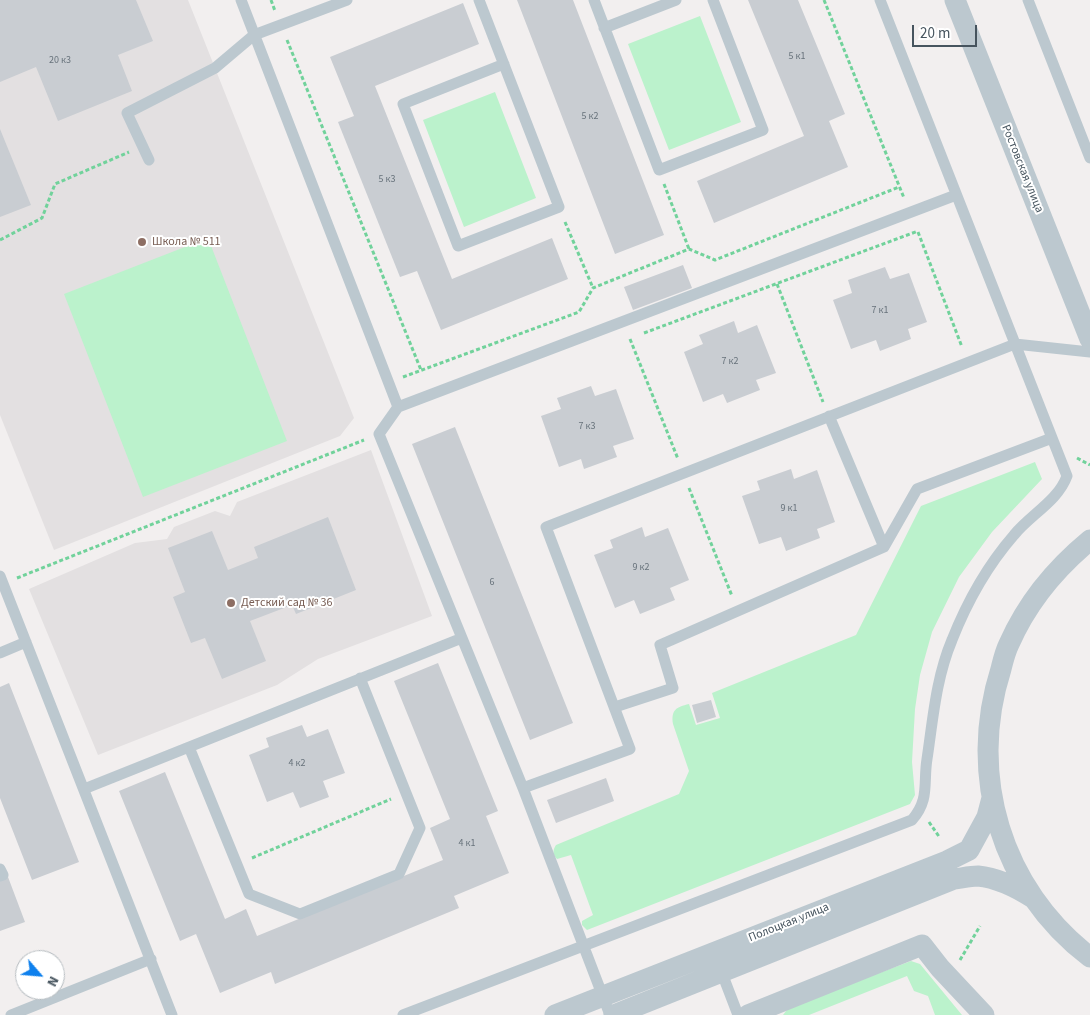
<!DOCTYPE html>
<meta charset="utf-8">
<style>
body{margin:0}
#map{position:relative;width:1090px;height:1015px;overflow:hidden;background:#f2efef;font-family:"Source Sans 3",sans-serif}
canvas{display:block}
.north{position:absolute;left:15px;top:950px;width:50px;height:50px;box-sizing:border-box;background:#fff;border:1px solid #b5bbbf;border-radius:50%;rotate:117deg;font-size:14px;font-weight:700;line-height:20px;text-align:center;color:#46545e}
.north::after{content:'';display:block;margin:auto;width:18px;height:22px;background:#0e80ed;clip-path:polygon(50% 0,100% 100%,50% 72%,0 100%)}
.scale{position:absolute;left:912px;top:25px;width:65px;height:22px;box-sizing:border-box;border:2px solid #46545e;border-top:0;padding-left:6px;font-size:15px;line-height:18px;white-space:nowrap;color:#46545e;-webkit-text-stroke:4px #fff;paint-order:stroke}
</style>
<div id="map">
<canvas width="1090" height="1015"></canvas>
<div class="north">N</div>
<div class="scale">20 m</div>
</div>
<script>
const context = document.querySelector('canvas').getContext('2d');
context.lineJoin = 'round';
function fill(path, color) {
  context.fillStyle = color;
  context.fill(path, 'evenodd');
}
function stroke(path, color, width, dash) {
  context.strokeStyle = color;
  context.lineWidth = width;
  context.lineCap = dash ? 'butt' : 'round';
  context.setLineDash(dash || []);
  context.stroke(path);
}
function label(font, color, halo, rows, align = 'center') {
  context.font = font + ' "Source Sans 3",sans-serif';
  context.lineWidth = 4;
  context.setLineDash([]);
  context.textBaseline = 'middle';
  context.strokeStyle = halo;
  context.fillStyle = color;
  for (const [text, x, y, turn = 0] of rows) {
    context.save();
    context.translate(x, y);
    context.rotate((+turn || 0) * Math.PI / 180);
    context.textAlign = isNaN(turn) ? turn : align;
    if (halo) context.strokeText(text, 0, 0);
    context.fillText(text, 0, 0);
    context.restore();
  }
}
fill(new Path2D(`
 M0 0H188L354 418 340 436 54 550 0 415Z
 M371 450 432 616 318 659 277 685 98 755 29 589 135 543 167 539 174 527 215 511 230 516 237 502Z`), '#e3e0e1');
fill(new Path2D(`
 M700 16 741 122 669 150 628 44Z
 M495 92 536 198 464 227 423 120Z
 M208 238 287 441 143 497 64 294Z
 M1035 462 1042 479 992 532 959 577 932 632 920 675 915 709 912 762 915 795 910 804 587 930 582 925V921L593 915 571 855 557 859C552 854 553 850 556 845L679 794 689 771 673 724C671 710 676 707 689 704L696 725 720 718 712 693 856 635 921 506Z
 M911 961 920 964 962 1015H935L928 996 914 991 907 976 809 1015H783L789 1007Z`), '#bbf2cc');
fill(new Path2D(`
 M0 0H136L153 41 118 55 132 91 58 121 36 67 0 82Z
 M517 0H573L664 235 615 254Z
 M748 0H798L845 114 829 121 848 167 714 223 697 181 804 136Z
 M463 3 479 44 375 86 452 279 552 238 568 279 441 330 417 271 400 277 338 122 354 116 330 57Z
 M0 129 31 205 0 217Z
 M683 265 692 288 633 310 624 287Z
 M885 267 890 279 909 273 927 322 908 329 911 339 880 351 876 340 851 349 833 300 852 293 848 280Z
 M734 321 738 333 757 325 776 373 756 380 760 390 727 403 723 394 703 402 684 352 703 344 699 335Z
 M591 386 595 396 616 389 634 439 613 446 617 457 584 469 581 459 559 467 541 416 561 409 557 398Z
 M455 427 573 723 530 740 412 444Z
 M791 469 794 479 817 470 835 522 817 529 820 538 786 551 781 537 759 544 742 496 760 490 757 481Z
 M328 517 356 590 296 614 292 605 250 621 266 661 222 679 205 638 191 643 173 597 185 592 168 548 212 531 228 570 258 558 254 547Z
 M642 527 645 537 668 528 689 580 670 588 675 600 640 614 634 600 615 608 594 555 613 548 610 540Z
 M438 663 498 811 486 816 509 873 454 896 459 908 275 984 271 972 220 993 196 934 180 941 119 791 165 772 225 919 246 909 257 936 443 860 430 828 450 819 394 681Z
 M9 683 79 862 32 880 0 798V687Z
 M711 700 716 717 697 723 692 705Z
 M302 725 307 737 328 729 345 773 323 781 329 797 300 808 293 792 267 802 249 755 269 747 266 738Z
 M606 778 614 801 556 823 547 800Z
 M8 877 25 922 0 931V880Z`), '#c9cdd2');
stroke(new Path2D(`
 M271 0 275 11
 M824 0 904 198
 M287 40 421 370
 M664 184 689 249
 M565 222 593 288
 M918 232 962 347
 M0 240 42 218 55 184 129 152
 M777 284 823 402
 M644 333 918 231
 M630 339 678 459
 M403 377 579 312 593 288 689 249 715 260 899 187
 M1077 458 1090 465
 M689 488 732 596
 M17 578 364 440
 M929 822 940 838
 M252 858 391 799
 M960 960 980 926`), '#71d29b', 3, [4, 2.5]);
stroke(new Path2D(`
 M241 0 398 407
 M479 0 559 207 458 246 403 104 504 64
 M594 0 659 170 763 130 713 0
 M1028 0 1090 158
 M604 28 676 0
 M149 160 127 113 215 68 254 35 347 0
 M884 547 917 489 1052 438
 M0 576 172 1015
 M0 653 26 642
 M615 707 673 688 660 645 884 547 829 416
 M189 747 249 894 300 914 399 874 420 828 360 678
 M523 788 630 749 546 527 1015 344 1090 352
 M84 789 462 638
 M0 869 3 875 0 876
 M720 968 738 1015
 M11 1015 151 959
 M403 1015 912 820C930 799 923 784 927 759 933 719 936 678 952 640 967 602 987 566 1014 535 1030 515 1058 501 1067 476L880 0
 M610 1015 523 788 379 434 398 407 956 195`), '#bcc8cf', 11);
stroke(new Path2D(`
 M955 0 1090 339
 M1090 540C1056 568 1027 603 1009 644 1005 652 1003 661 1001 669 967 775 1001 889 1090 957
 M555 1015 947 861 969 850 987 817 992 798
 M614 1015 954 879C962 878 970 876 978 876 998 878 1016 887 1033 898
 M748 1015 922 945 940 968 984 1015`), '#bcc8cf', 21);
for (const [x, y, r, color] of [
 [142,242,5,"#8d6e63"],
 [231,603,5,"#8d6e63"]
]) {
  const dot = new Path2D();
  dot.arc(x, y, r, 0, 2 * Math.PI);
  context.fillStyle = color;
  context.fill(dot);
  stroke(dot, '#fff', 2);
}
label('10px', '#67727b', null, [
 ["5 к1",797,57],
 ["20 к3",60,61],
 ["5 к2",590,117],
 ["5 к3",387,180],
 ["7 к1",880,311],
 ["7 к2",730,362],
 ["7 к3",587,427],
 ["9 к1",789,509],
 ["9 к2",641,568],
 ["6",492,583],
 ["4 к2",297,764],
 ["4 к1",467,844]
]);
label('12px', '#46545e', '#fff', [
 ["Ростовская улица",1022,169,68],
 ["Полоцкая улица",789,923,-22]
]);
label('12px', '#785e54', '#fff', [
 ["Школа № 511",152,242],
 ["Детский сад № 36",241,603]
], 'left');
</script>
